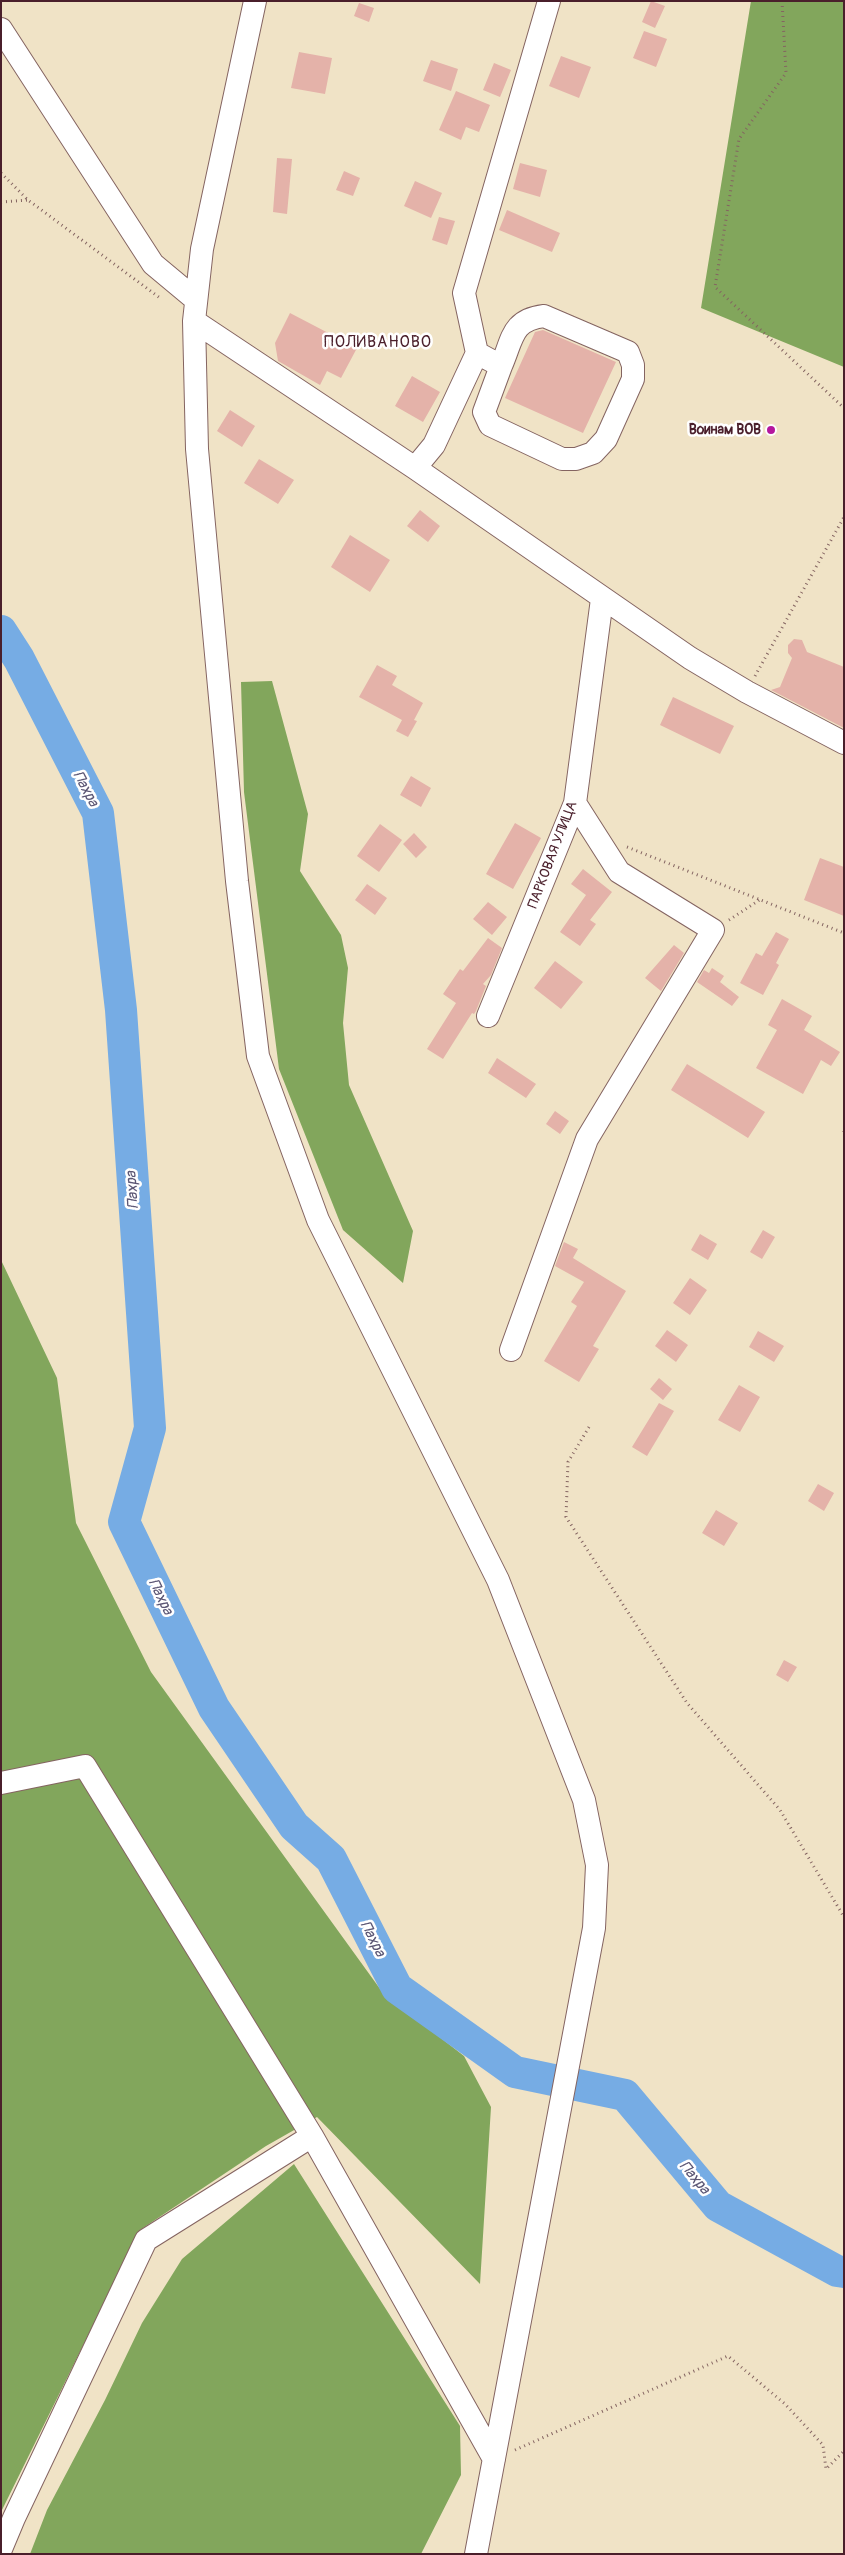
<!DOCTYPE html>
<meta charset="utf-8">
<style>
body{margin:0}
#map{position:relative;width:845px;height:2555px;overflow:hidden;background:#f0e3c6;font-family:Pangolin,sans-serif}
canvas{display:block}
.frame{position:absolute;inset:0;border:2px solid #4a1f2b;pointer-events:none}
</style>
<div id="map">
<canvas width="845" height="2555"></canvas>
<div class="frame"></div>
</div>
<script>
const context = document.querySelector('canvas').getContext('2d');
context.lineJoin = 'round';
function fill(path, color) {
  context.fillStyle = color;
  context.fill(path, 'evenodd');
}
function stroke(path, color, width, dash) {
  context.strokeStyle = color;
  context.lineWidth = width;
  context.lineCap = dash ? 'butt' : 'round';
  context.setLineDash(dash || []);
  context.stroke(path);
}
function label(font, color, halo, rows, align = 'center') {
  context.font = font + ' Pangolin,sans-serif';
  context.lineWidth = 5;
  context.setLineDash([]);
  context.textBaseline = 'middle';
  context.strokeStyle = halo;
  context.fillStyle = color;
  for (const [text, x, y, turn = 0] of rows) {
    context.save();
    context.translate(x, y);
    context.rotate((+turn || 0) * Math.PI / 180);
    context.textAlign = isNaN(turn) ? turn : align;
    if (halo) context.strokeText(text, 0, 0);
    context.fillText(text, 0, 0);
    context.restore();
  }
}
fill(new Path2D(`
 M751 1H844V367L701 308Z
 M272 681 308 814 300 871 341 935 348 968 343 1023 349 1085 413 1231 403 1283 343 1230 279 1069 244 792 241 682Z
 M1 1260 57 1378 76 1523 151 1672 383 1993 464 2056 491 2107 480 2284 317 2117 266 2146 140 2230 1 2512Z
 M294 2164 460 2426 461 2475 421 2554H30L47 2510 105 2400 142 2323 182 2259Z`), '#82a65c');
stroke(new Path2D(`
 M1 631 19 659 98 813 121 1010 150 1428 124 1522 214 1708 294 1826 331 1859 397 1988 515 2072 625 2095 718 2206 837 2271 844 2272`), '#76ace4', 32);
fill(new Path2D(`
 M651 1 665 6 655 28 642 22Z
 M359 3 374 8 369 22 354 16Z
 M644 31 667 39 656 67 633 58Z
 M299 52 332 58 325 94 291 88Z
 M561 56 591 67 579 98 549 86Z
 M431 60 458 69 451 91 423 81Z
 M494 63 511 70 500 97 483 90Z
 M456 91 490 105 479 132 466 127 461 140 439 130Z
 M277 158 292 159 287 214 273 212Z
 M520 163 547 170 540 197 513 189Z
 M344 171 360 178 353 196 336 190Z
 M415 181 442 193 431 218 404 206Z
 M507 210 560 233 552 252 499 230Z
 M439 217 455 221 447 245 432 240Z
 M290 313 357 348 341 378 327 371 320 385 278 361 275 343Z
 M543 330 616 362 583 433 505 398 535 332Z
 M412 376 440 392 423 422 395 406Z
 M230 410 255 426 242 447 217 431Z
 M259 459 294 480 278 504 244 483Z
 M420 510 440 526 428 542 407 526Z
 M350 535 390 560 370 592 331 567Z
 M794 639 802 640 807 652 844 667V728L771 690 780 687 792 658 788 653V645Z
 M377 665 397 676 392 685 423 703 414 720 417 721 408 737 396 731 402 720 359 697Z
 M673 697 734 726 720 754 660 725Z
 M411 776 431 788 421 807 400 795Z
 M515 823 541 838 513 889 486 874Z
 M380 824 402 840 379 872 357 856Z
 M414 833 427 847 416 858 403 844Z
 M820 858 844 867V916L804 900Z
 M583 869 612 892 590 920 596 924 580 946 560 932 586 895 571 884Z
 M367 884 387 898 375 915 355 900Z
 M488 902 507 917 492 935 473 919Z
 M776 932 789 939 776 963 779 965 763 995 740 983 756 953 762 956Z
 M488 938 502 948 491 975 483 984 486 986 476 1011 474 1014 472 1013 443 1059 427 1049 456 1003 443 994 460 969 463 971Z
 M674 945 684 953 661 991 645 978Z
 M555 961 583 982 561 1009 534 988Z
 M712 968 724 976 720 982 739 997 732 1006 697 982 704 970 709 973Z
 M782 999 812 1016 804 1030 840 1052 831 1066 821 1060 803 1094 756 1068 777 1030 768 1025Z
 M497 1058 536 1084 526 1098 488 1073Z
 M687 1064 765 1112 748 1138 671 1090Z
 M555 1111 569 1121 560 1134 546 1124Z
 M763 1230 775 1237 762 1259 750 1252Z
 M700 1234 717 1244 708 1260 691 1250Z
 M564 1242 578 1249 573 1258 626 1291 593 1346 599 1349 579 1382 544 1361 577 1306 571 1302 584 1282 555 1266Z
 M690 1278 707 1290 690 1315 673 1303Z
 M667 1330 688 1345 676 1362 655 1346Z
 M758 1331 784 1346 774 1362 749 1347Z
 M659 1378 672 1389 663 1400 650 1389Z
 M739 1385 760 1397 740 1432 718 1420Z
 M659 1403 674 1411 647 1456 632 1447Z
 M818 1484 834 1493 824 1511 808 1501Z
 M716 1510 738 1523 724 1546 702 1533Z
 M784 1660 797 1667 788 1682 776 1675Z`), '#e4b2a9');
const minor = new Path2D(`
 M255 1 202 249 194 321 197 449 237 881 258 1056 318 1220 498 1580 584 1800 597 1865 594 1928 476 2554
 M1 29 153 264 195 299
 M194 321 415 468 690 658 747 692 844 743
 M477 353 464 293 549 1
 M415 468 434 445 477 353 501 366 484 412 490 425 562 459H576L593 453 606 439 633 379V365L628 352 544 316C511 320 513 339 501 366
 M488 1016 575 803 602 599
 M511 1350 587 1139 713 930 619 872 575 803
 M1 1783 85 1766 312 2136 494 2459
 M1 2549 14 2518 146 2240 312 2136`);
stroke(minor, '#846461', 24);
stroke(new Path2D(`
 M782 1 786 73 739 139 715 287 844 408
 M1 173 28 200 160 298
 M1 202 28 200
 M755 676 844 517
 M627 847 844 933
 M729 920 761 899
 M844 1131V1135
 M589 1427 568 1462 566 1517 687 1703 780 1810 844 1917
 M515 2450 728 2356 785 2404 823 2445 826 2469 844 2451`), '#846461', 3, [1, 4]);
stroke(minor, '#fff', 22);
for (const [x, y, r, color] of [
 [771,430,5,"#b5179e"]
]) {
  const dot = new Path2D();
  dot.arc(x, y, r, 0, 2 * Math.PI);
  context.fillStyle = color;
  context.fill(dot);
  stroke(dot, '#fff', 2);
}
label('bold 14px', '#4a1f2b', '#fff', [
 ["Воинам ВОВ",761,430]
], 'right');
label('14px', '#4a1f2b', '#fff', [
 ["ПАРКОВАЯ УЛИЦА",553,855,-69]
]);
label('italic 15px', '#5c5775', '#fff', [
 ["Пахра",85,789,62],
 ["Пахра",133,1190,-94],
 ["Пахра",160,1597,64],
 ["Пахра",372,1939,63],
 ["Пахра",694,2178,50]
]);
context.letterSpacing = '1px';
label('16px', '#4a1f2b', '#fff', [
 ["ПОЛИВАНОВО",378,343]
]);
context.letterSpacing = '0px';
</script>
